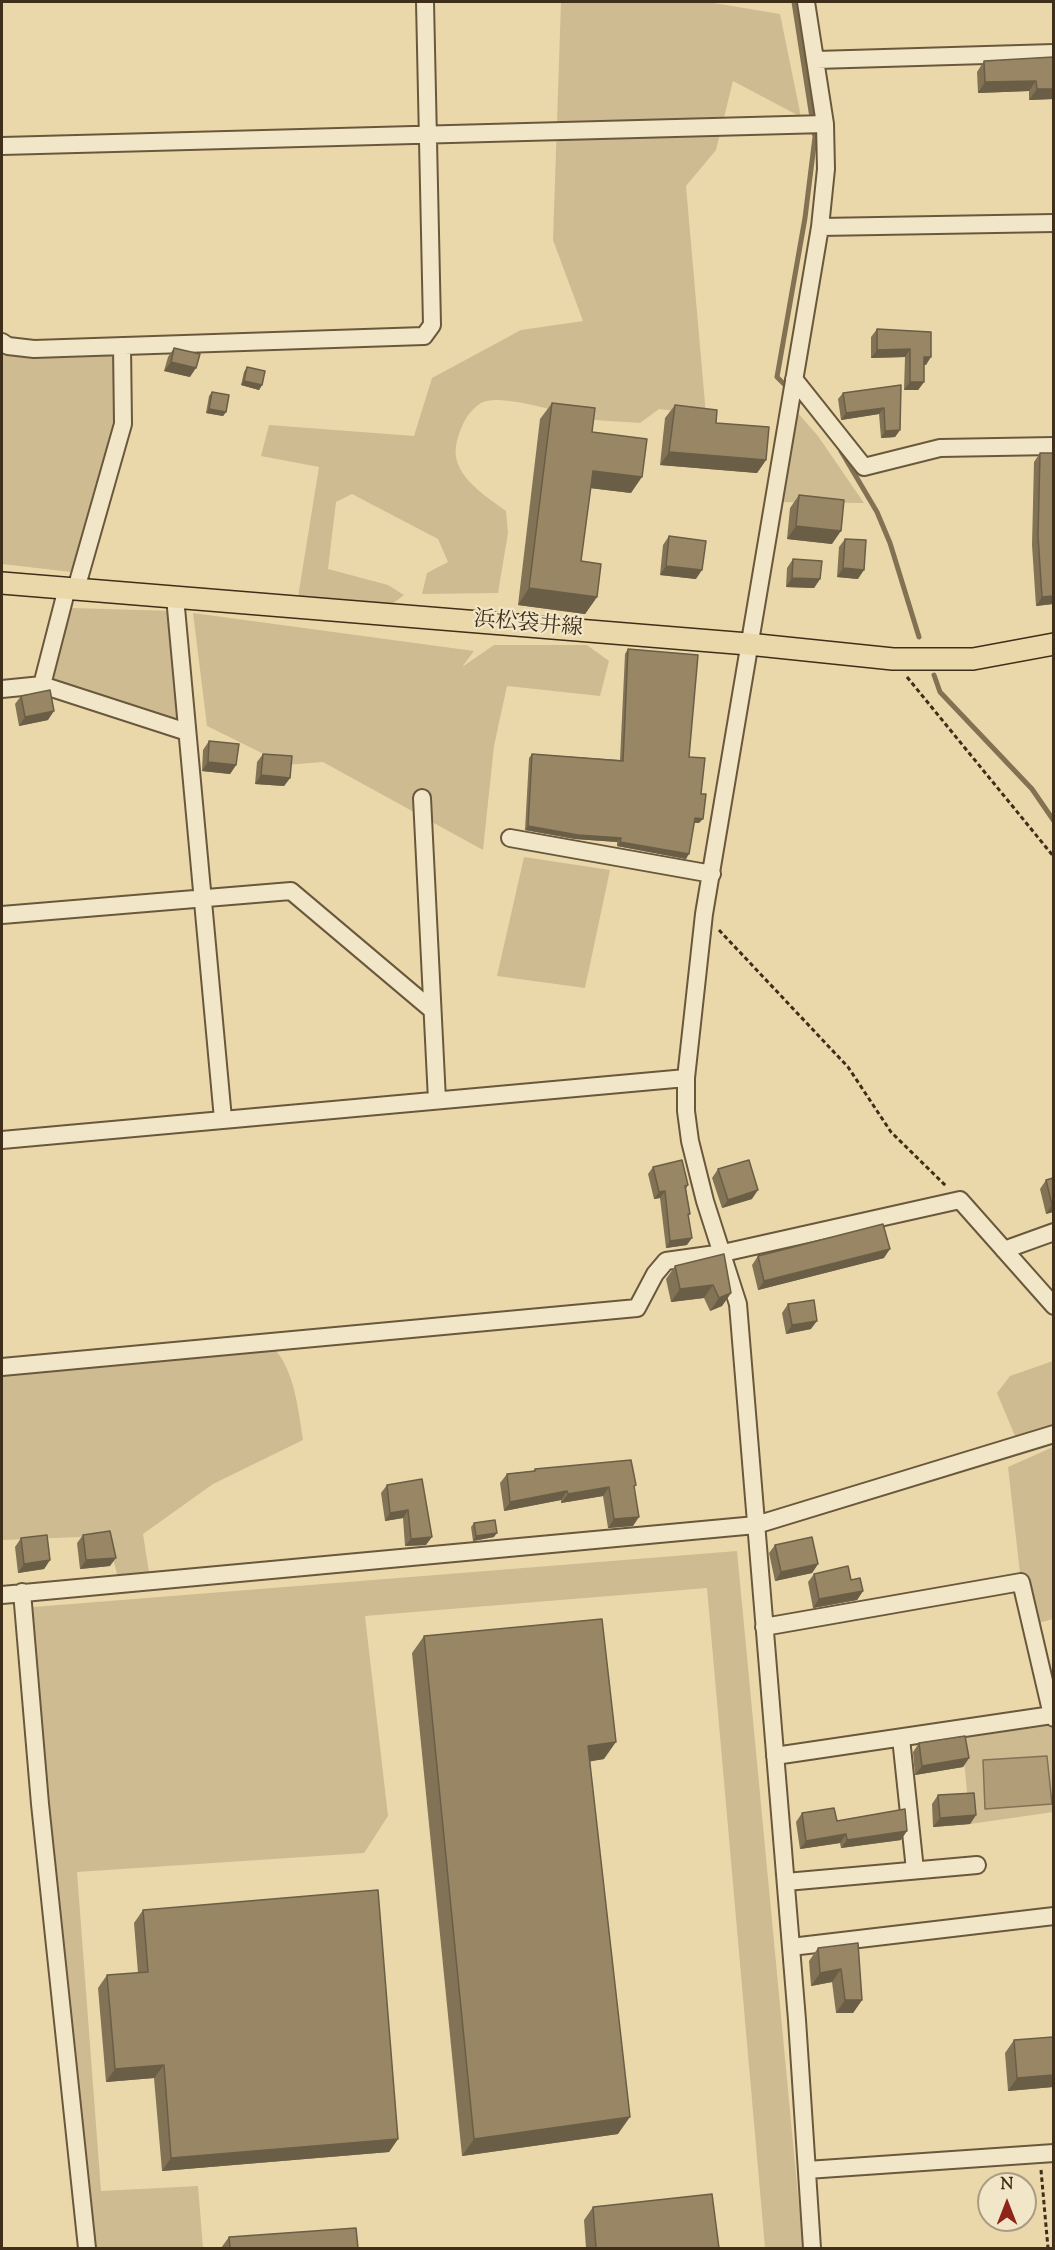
<!DOCTYPE html>
<meta charset="utf-8">
<style>
body{margin:0}
#map{position:relative;width:1055px;height:2250px;overflow:hidden;background:#ebd8aa;font-family:"Sorts Mill Goudy",serif}
canvas{display:block}
.frame{position:absolute;inset:0;border:3px solid #3f2e19;pointer-events:none}
.north{position:absolute;left:977px;top:2172px;width:60px;height:60px;box-sizing:border-box;background:#f2e6c8;border:2px solid #aa9c82;border-radius:50%;rotate:0deg;font-size:16px;font-weight:700;line-height:24px;text-align:center;color:#3f2e19}
.north::after{content:'';display:block;margin:auto;width:21px;height:27px;background:#8f2418;clip-path:polygon(50% 0,100% 100%,50% 72%,0 100%)}
</style>
<div id="map">
<canvas width="1055" height="2250"></canvas>
<div class="frame"></div>
<div class="north">N</div>
</div>
<script>
const context = document.querySelector('canvas').getContext('2d');
context.lineJoin = 'round';
function fill(path, color) {
  context.fillStyle = color;
  context.fill(path, 'evenodd');
}
function stroke(path, color, width, dash) {
  context.strokeStyle = color;
  context.lineWidth = width;
  context.lineCap = dash ? 'butt' : 'round';
  context.setLineDash(dash || []);
  context.stroke(path);
}
function label(font, color, halo, rows, align = 'center') {
  context.font = font + ' "Sorts Mill Goudy","Noto Serif JP",serif';
  context.lineWidth = 4.5;
  context.setLineDash([]);
  context.textBaseline = 'middle';
  context.strokeStyle = halo;
  context.fillStyle = color;
  for (const [text, x, y, turn = 0] of rows) {
    context.save();
    context.translate(x, y);
    context.rotate((+turn || 0) * Math.PI / 180);
    context.textAlign = isNaN(turn) ? turn : align;
    if (halo) context.strokeText(text, 0, 0);
    context.fillText(text, 0, 0);
    context.restore();
  }
}
fill(new Path2D(`
 M561 2H708L780 14 801 117 733 81 716 150 686 186 706 415 659 409 640 423C622 421 602 422 585 418 563 414 500 392 481 403 467 412 461 426 457 441 448 473 483 494 506 511L508 533 498 593 422 594 427 573 448 562 438 539 352 494 336 502 328 569 388 585 404 595 391 605 298 597 319 467 261 456 269 425 414 436 432 378 521 330 583 321 553 240Z
 M2 352 119 355 118 431 71 572 2 564Z
 M789 403 818 436 864 503 772 502Z
 M72 608 176 611 186 721 42 685Z
 M193 613 474 651 462 667 494 645H587L609 661 600 696 507 686 494 746 483 850 323 762 286 765 207 726Z
 M524 857 610 870 585 988 497 976Z
 M273 1347C295 1371 298 1409 303 1440L213 1484 143 1534 149 1572 124 1578 117 1574 107 1536 2 1540V1367L105 1360H172L235 1354Z
 M1053 1361V1425L1015 1436 997 1393 1010 1376Z
 M1053 1447V1619L1031 1625 1021 1582 1008 1467Z
 M737 1551 803 2248H765L707 1588 365 1616 388 1816 364 1853 77 1872 101 2191 198 2186 203 2248H80L21 1608Z
 M1054 1718 1053 1812 970 1824 961 1729Z`), '#cebb91');
const water = new Path2D(`
 M1047 1756 1052 1804 985 1809 983 1760Z`);
fill(water, '#b19e79');
stroke(water, '#837153', 1.5);
stroke(new Path2D(`
 M789 389 777 377 805 218 815 137 794 2
 M841 451 877 512 890 543 919 637
 M934 675 940 692 1032 789 1054 821`), '#837153', 5);
const minor = new Path2D(`
 M806 2 825 124 826 169 820 227 704 914 686 1078V1111L690 1141 705 1201 738 1304 797 2020 812 2248
 M816 60 1054 53
 M2 146 825 124
 M820 227 1054 223
 M2 342 8 346 34 349 424 336 432 325 425 2
 M794 379 864 467 940 448 1054 446
 M76 589 123 424 122 346
 M175 597 223 1119
 M42 685 67 588
 M2 689 42 685 187 732
 M422 798 437 1100
 M510 838 712 874
 M2 915 291 891 432 1010
 M2 1140 686 1078
 M1004 1250 1054 1232
 M2 1367 637 1308 655 1274 666 1261 723 1253 960 1200 1054 1306
 M22 1592 40 1804 87 2248
 M2 1595 756 1525 1054 1434
 M764 1627 1021 1582 1052 1715
 M901 1738 915 1870
 M775 1756 1052 1715 1054 1718
 M786 1882 977 1865
 M791 1947 1054 1916
 M807 2170 1054 2153`);
const major = new Path2D(`
 M2 583 748 644 893 659H973L1054 644`);
stroke(minor, '#6a583d', 20);
stroke(major, '#3f2e19', 24);
stroke(new Path2D(`
 M907 677 1054 857
 M719 930 848 1067 891 1132 947 1187
 M1041 2170 1048 2248`), '#3f2e19', 3, [4.5, 3]);
stroke(minor, '#f2e6c8', 16);
stroke(major, '#ebd8aa', 21);
fill(new Path2D(`
 M1053 57V99L1029 100V91L978 93 977 72 984 61Z
 M877 329 931 332 926 365H924V382L918 390H904L905 357 871 358V337Z
 M174 348 190 377 164 371 168 357Z
 M247 367 262 385 259 390 241 385 244 372Z
 M901 385 900 430 895 437 881 438 879 414 841 420 838 399 843 393Z
 M212 392 226 412 223 416 206 413 209 396Z
 M552 403 592 432 631 493 590 488 581 561 597 597 585 614 518 605 540 419Z
 M675 405 716 423 766 460 757 473 660 465 665 418Z
 M1040 453 1053 604 1036 606 1032 545 1034 462Z
 M799 495 832 544 787 539 790 508Z
 M669 536 696 579 660 575 663 545Z
 M845 539 858 579 837 577 839 547Z
 M793 559 820 579 814 588 786 587 787 568Z
 M628 649 689 757 701 794 699 823H694L686 859 617 846V842L575 839 525 830 529 758 532 754 620 760 625 654Z
 M21 696 48 720 19 726 15 704Z
 M209 741 236 765 230 774 202 771 203 750Z
 M263 754 290 778 284 786 255 784 257 762Z
 M653 1167 688 1185 686 1189 690 1214 688 1217 687 1245 666 1248 660 1198 654 1199 648 1174Z
 M718 1169 752 1199 722 1208 712 1178Z
 M1053 1178V1212L1046 1214 1040 1189 1046 1180Z
 M758 1256 884 1258 758 1290 752 1265Z
 M675 1266 731 1293 722 1306 710 1311 704 1298 671 1302 666 1279Z
 M788 1304 811 1329 786 1334 782 1313Z
 M535 1469 634 1488 633 1526 608 1528 603 1496 561 1503V1500L504 1511 500 1483 507 1474 533 1471Z
 M422 1479 426 1545 405 1546 403 1518 385 1521 381 1493 387 1485Z
 M474 1523 494 1537 473 1541 471 1527Z
 M83 1535 110 1566 80 1569 77 1543Z
 M21 1538 50 1560 44 1569 18 1573 15 1547Z
 M775 1545 818 1564 812 1573 775 1581 769 1553Z
 M814 1574 851 1580 863 1591 857 1600 813 1608 808 1582Z
 M424 1636 604 1759 590 1761 618 2134 462 2156 412 1653Z
 M919 1743 969 1758 963 1767 915 1775 913 1752Z
 M938 1795 976 1815 970 1824 933 1827 932 1804Z
 M802 1813 837 1821 901 1840 841 1848 840 1843 800 1849 796 1822Z
 M143 1910 398 2139 389 2152 162 2171 154 2078 106 2082 98 1988 107 1975 138 1973 134 1923Z
 M858 1943 862 2000 853 2013H836L832 1982 811 1986 809 1961 818 1948Z
 M1053 2037V2087L1008 2091 1005 2053 1014 2040Z
 M593 2207 719 2248H586L584 2220Z
 M229 2237 358 2248H221Z`), '#837356');
fill(new Path2D(`
 M1036 81 1029 91 978 93 985 82Z
 M1037 89H1053V99L1029 100Z
 M910 349 905 357 871 358 877 350Z
 M924 357H931L926 365H918Z
 M171 362 196 368 190 377 164 371Z
 M244 381 262 385 259 390 241 385Z
 M910 382H924L918 390H904Z
 M884 408 879 414 841 420 846 413Z
 M209 409 226 412 223 416 206 413Z
 M900 430 895 437 881 438 885 431Z
 M669 452 766 460 757 473 660 465Z
 M593 471 642 477 631 493 581 487Z
 M796 526 841 531 832 544 787 539Z
 M666 566 702 570 696 579 660 575Z
 M843 568 864 570 858 579 837 577Z
 M792 578 820 579 814 588 786 587Z
 M529 588 597 597 585 614 518 605Z
 M1053 596V604L1036 606 1042 597Z
 M54 711 48 720 19 726 25 717Z
 M208 762 236 765 230 774 202 771Z
 M261 775 290 778 284 786 255 784Z
 M695 818 703 819 699 823 692 822Z
 M528 826 621 838 617 842 575 839 525 830Z
 M620 842 689 854 686 859 617 846Z
 M758 1190 752 1199 722 1208 728 1200Z
 M665 1191 660 1198 654 1199 659 1192Z
 M1052 1205H1053V1212L1046 1214Z
 M692 1238 687 1245 666 1248 670 1241Z
 M890 1249 884 1258 758 1290 764 1281Z
 M713 1285 704 1298 671 1302 680 1289Z
 M731 1293 722 1306 710 1311 719 1298Z
 M817 1321 811 1329 786 1334 792 1325Z
 M609 1487 603 1496 561 1503 568 1494Z
 M567 1491 561 1500 504 1511 510 1502Z
 M408 1510 403 1518 385 1521 390 1513Z
 M639 1517 633 1526 608 1528 614 1519Z
 M497 1533 494 1537 473 1541 476 1536Z
 M432 1537 426 1545 405 1546 411 1539Z
 M116 1558 110 1566 80 1569 86 1560Z
 M50 1560 44 1569 18 1573 24 1564Z
 M818 1564 812 1573 775 1581 781 1572Z
 M863 1591 857 1600 813 1608 819 1599Z
 M616 1742 604 1759 576 1764 588 1746Z
 M969 1758 963 1767 915 1775 922 1766Z
 M976 1815 970 1824 933 1827 940 1818Z
 M907 1831 901 1840 841 1848 847 1840Z
 M846 1834 840 1843 800 1849 806 1841Z
 M841 1969 832 1982 811 1986 820 1973Z
 M845 2000H862L853 2013H836Z
 M164 2065 154 2078 106 2082 115 2069Z
 M1053 2075V2087L1008 2091 1017 2078Z
 M630 2117 618 2134 462 2156 474 2139Z
 M398 2139 389 2152 162 2171 171 2158Z`), '#6a5e46');
const building = new Path2D(`
 M1053 57V89H1037L1036 81 985 82 984 61Z
 M877 329 931 332V357H924V382H910V349L877 350Z
 M174 348 200 354 196 368 171 362Z
 M247 367 265 371 262 385 244 381Z
 M901 385 900 430 885 431 884 408 846 413 843 393Z
 M212 392 229 395 226 412 209 409Z
 M552 403 595 408 592 432 647 439 642 477 593 471 581 561 601 564 597 597 529 588Z
 M675 405 717 410 716 423 769 427 766 460 669 452Z
 M1040 453H1053V596L1042 597 1038 536Z
 M799 495 844 500 841 531 796 526Z
 M669 536 706 541 702 570 666 566Z
 M845 539 866 540 864 570 843 568Z
 M793 559 822 561 820 579 792 578Z
 M628 649 698 655 689 757 705 758 701 794H706L703 819 695 818 689 854 620 842 621 838 578 835 528 826 532 754 623 761Z
 M50 690 54 711 25 717 21 696Z
 M209 741 239 744 236 765 208 762Z
 M263 754 292 756 290 778 261 775Z
 M682 1160 688 1185 685 1186 690 1214H688L692 1238 670 1241 665 1191 659 1192 653 1167Z
 M749 1160 758 1190 728 1200 718 1169Z
 M1053 1178V1205H1052L1046 1180Z
 M883 1224 890 1249 764 1281 758 1256Z
 M724 1254 731 1293 719 1298 713 1285 680 1289 675 1266Z
 M814 1300 817 1321 792 1325 788 1304Z
 M631 1460 636 1485 634 1486 639 1517 614 1519 609 1487 568 1494 567 1491 510 1502 507 1474 535 1471V1469Z
 M422 1479 432 1537 411 1539 408 1510 390 1513 387 1485Z
 M495 1520 497 1533 476 1536 474 1523Z
 M110 1531 116 1558 86 1560 83 1535Z
 M47 1535 50 1560 24 1564 21 1538Z
 M812 1537 818 1564 781 1572 775 1545Z
 M848 1566 851 1580 860 1578 863 1591 819 1599 814 1574Z
 M602 1619 616 1742 588 1746 630 2117 474 2139 424 1636Z
 M965 1736 969 1758 922 1766 919 1743Z
 M974 1793 976 1815 940 1818 938 1795Z
 M834 1808 837 1821 905 1809 907 1831 847 1840 846 1834 806 1841 802 1813Z
 M378 1890 398 2139 171 2158 164 2065 115 2069 107 1975 148 1972 143 1910Z
 M858 1943 862 2000H845L841 1969 820 1973 818 1948Z
 M1053 2037V2075L1017 2078 1014 2040Z
 M712 2194 719 2248H596L593 2207Z
 M356 2228 358 2248H230L229 2237Z`);
fill(building, '#988664');
stroke(building, '#6a5e46', 1.5);
label('22px', '#3f2e19', '#f2e6c8', [
 ["浜松袋井線",528,626,5]
]);
</script>
